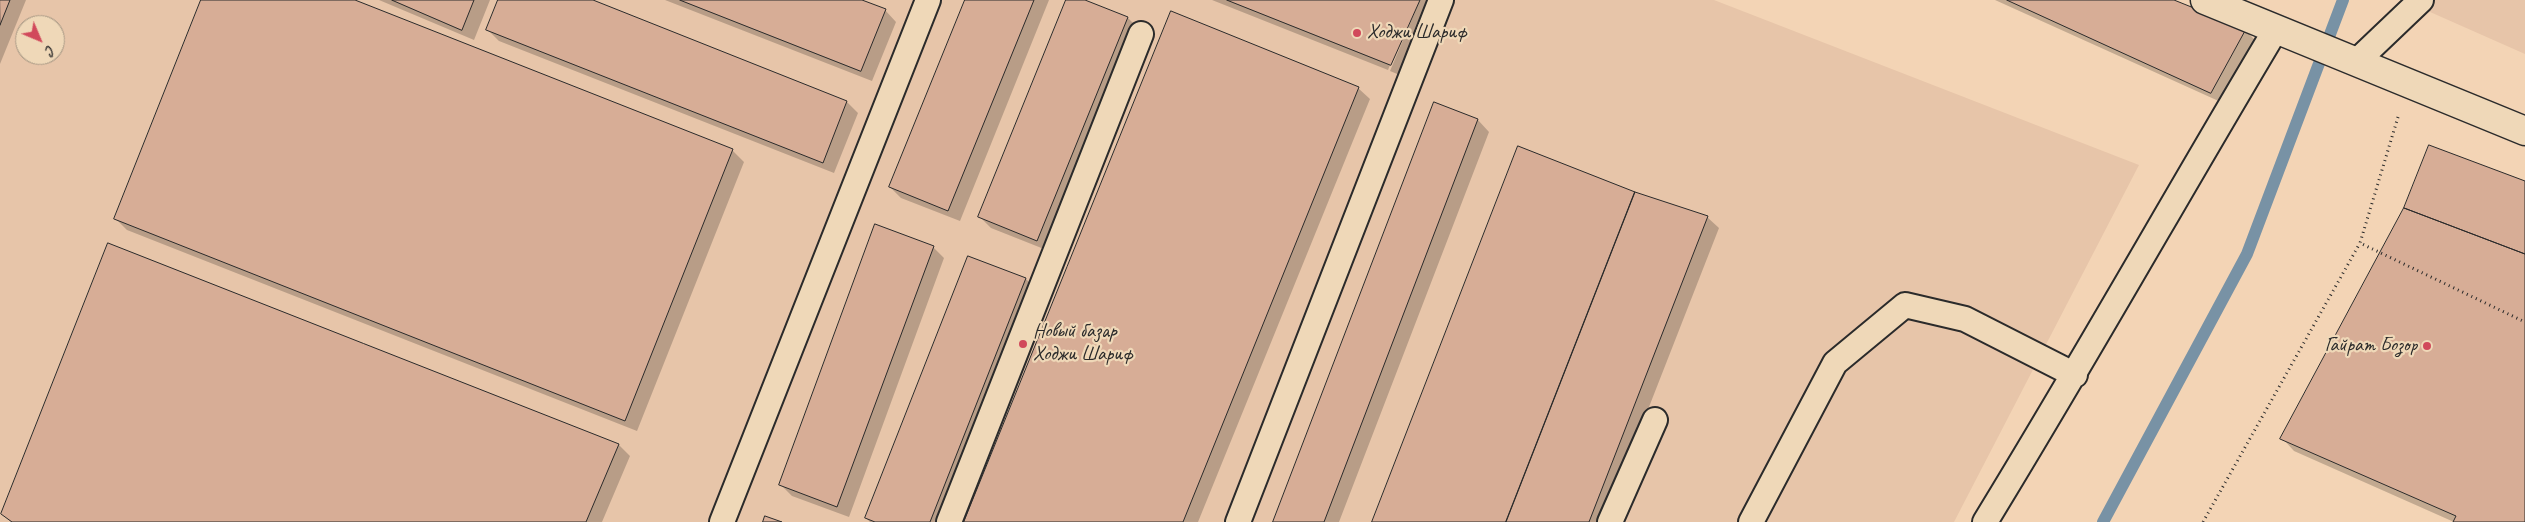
<!DOCTYPE html>
<meta charset="utf-8">
<style>
body{margin:0}
#map{position:relative;width:2525px;height:522px;overflow:hidden;background:#f3d4b5;font-family:Caveat,sans-serif}
canvas{display:block}
.north{position:absolute;left:15px;top:15px;width:50px;height:50px;box-sizing:border-box;background:#efd8b8;border:1px solid #a19380;border-radius:50%;rotate:135deg;font-size:14px;font-weight:700;line-height:20px;text-align:center;color:#2b2b2b}
.north::after{content:'';display:block;margin:auto;width:18px;height:22px;background:#d1495b;clip-path:polygon(50% 0,100% 100%,50% 72%,0 100%)}
</style>
<div id="map">
<canvas width="2525" height="522"></canvas>
<div class="north">С</div>
</div>
<script>
const context = document.querySelector('canvas').getContext('2d');
context.lineJoin = 'round';
function fill(path, color) {
  context.fillStyle = color;
  context.fill(path, 'evenodd');
}
function stroke(path, color, width, dash) {
  context.strokeStyle = color;
  context.lineWidth = width;
  context.lineCap = dash ? 'butt' : 'round';
  context.setLineDash(dash || []);
  context.stroke(path);
}
function label(font, color, halo, rows, align = 'center') {
  context.font = font + ' Caveat,sans-serif';
  context.lineWidth = 4.5;
  context.setLineDash([]);
  context.textBaseline = 'middle';
  context.strokeStyle = halo;
  context.fillStyle = color;
  for (const [text, x, y, turn = 0] of rows) {
    context.save();
    context.translate(x, y);
    context.rotate((+turn || 0) * Math.PI / 180);
    context.textAlign = isNaN(turn) ? turn : align;
    if (halo) context.strokeText(text, 0, 0);
    context.fillText(text, 0, 0);
    context.restore();
  }
}
fill(new Path2D(`
 M0 0H1714L2139 165 1954 522H0ZM25 25H55V55H25Z
 M2403 0H2525V54Z`), '#e7c5a9');
fill(new Path2D(`
 M0 0H26L0 64Z
 M203 0H352L732 150 744 162 637 431 127 230 116 219Z
 M379 0H490L474 40Z
 M499 0H589L847 102 858 113 834 173 499 41 488 30Z
 M665 0H859L885 10 896 22 872 81Z
 M966 0H1049L960 221 901 198 890 187Z
 M1067 0H1082L1128 18 1139 29 1049 251 991 228 980 217Z
 M1212 0H1417L1388 70Z
 M1420 0H1434L1402 76 1390 71Z
 M1995 0H2171L2245 30 2256 41 2223 103Z
 M1358 88 1370 99 1198 522H966Z
 M1435 104 1478 120 1489 132 1339 522H1274Z
 M2525 182V522H2454L2294 451 2282 438 2405 209Z
 M1634 193 1707 217 1719 228 1604 522H1373Z
 M109 244 619 445 630 456 602 522H11L2 513Z
 M933 247 944 258 849 517 792 496 781 485Z
 M1026 279 1037 290 945 522H870L866 518Z`), '#0003');
stroke(new Path2D(`
 M2103 522 2247 254 2343 0`), '#7892a5', 12);
const building = new Path2D(`
 M0 0H10L0 25Z
 M201 0H355L733 149 625 421 114 219Z
 M392 0H474L462 30Z
 M498 0H593L847 101 823 163 486 30Z
 M680 0H862L886 9 861 71Z
 M965 0H1034L948 211 889 187Z
 M1066 0H1085L1128 17 1037 241 978 217Z
 M1227 0H1420L1391 65Z
 M2007 0H2174L2246 29 2211 93Z
 M1171 11 1359 87 1183 522H964Z
 M1434 102 1478 119 1324 522H1273Z
 M2429 145 2525 181V254L2404 208Z
 M1518 146 1635 192 1506 522H1372Z
 M1635 192 1708 216 1589 522H1506Z
 M2404 208 2525 254V522H2453L2456 516 2280 439Z
 M875 224 934 246 837 507 779 485Z
 M108 243 619 444 586 522H12L1 514Z
 M968 256 1026 278 930 522H875L865 518Z
 M765 516 782 522H763Z`);
fill(building, '#d7ad96');
stroke(building, '#2b2b2b', 1);
const service = new Path2D(`
 M2356 62 2421 0
 M722 522 928 0
 M949 522 1141 34
 M1238 522 1441 0
 M1610 522 1655 420
 M1751 522 1835 363 1905 305 1965 319 2075 375
 M1985 522C2085 359 2178 193 2276 29`);
const primary = new Path2D(`
 M2205 0 2525 131`);
stroke(service, '#2b2b2b', 28);
stroke(primary, '#2b2b2b', 31);
stroke(new Path2D(`
 M2398 117 2360 243 2525 322
 M2203 522 2360 243`), '#2b2b2b', 3, [1, 4]);
stroke(service, '#efd8b8', 24);
stroke(primary, '#efd8b8', 28);
for (const [x, y, r, color] of [
 [1357,33,5,"#d1495b"],
 [1023,344,5,"#d1495b"],
 [2427,346,5,"#d1495b"]
]) {
  const dot = new Path2D();
  dot.arc(x, y, r, 0, 2 * Math.PI);
  context.fillStyle = color;
  context.fill(dot);
  stroke(dot, '#efd8b8', 2);
}
label('20px', '#2b2b2b', '#efd8b8', [
 ["Ходжи Шариф",1367,33],
 ["Новый базар",1033,332],
 ["Ходжи Шариф",1033,355],
 ["Гайрат Бозор",2417,346,"right"]
], 'left');
</script>
